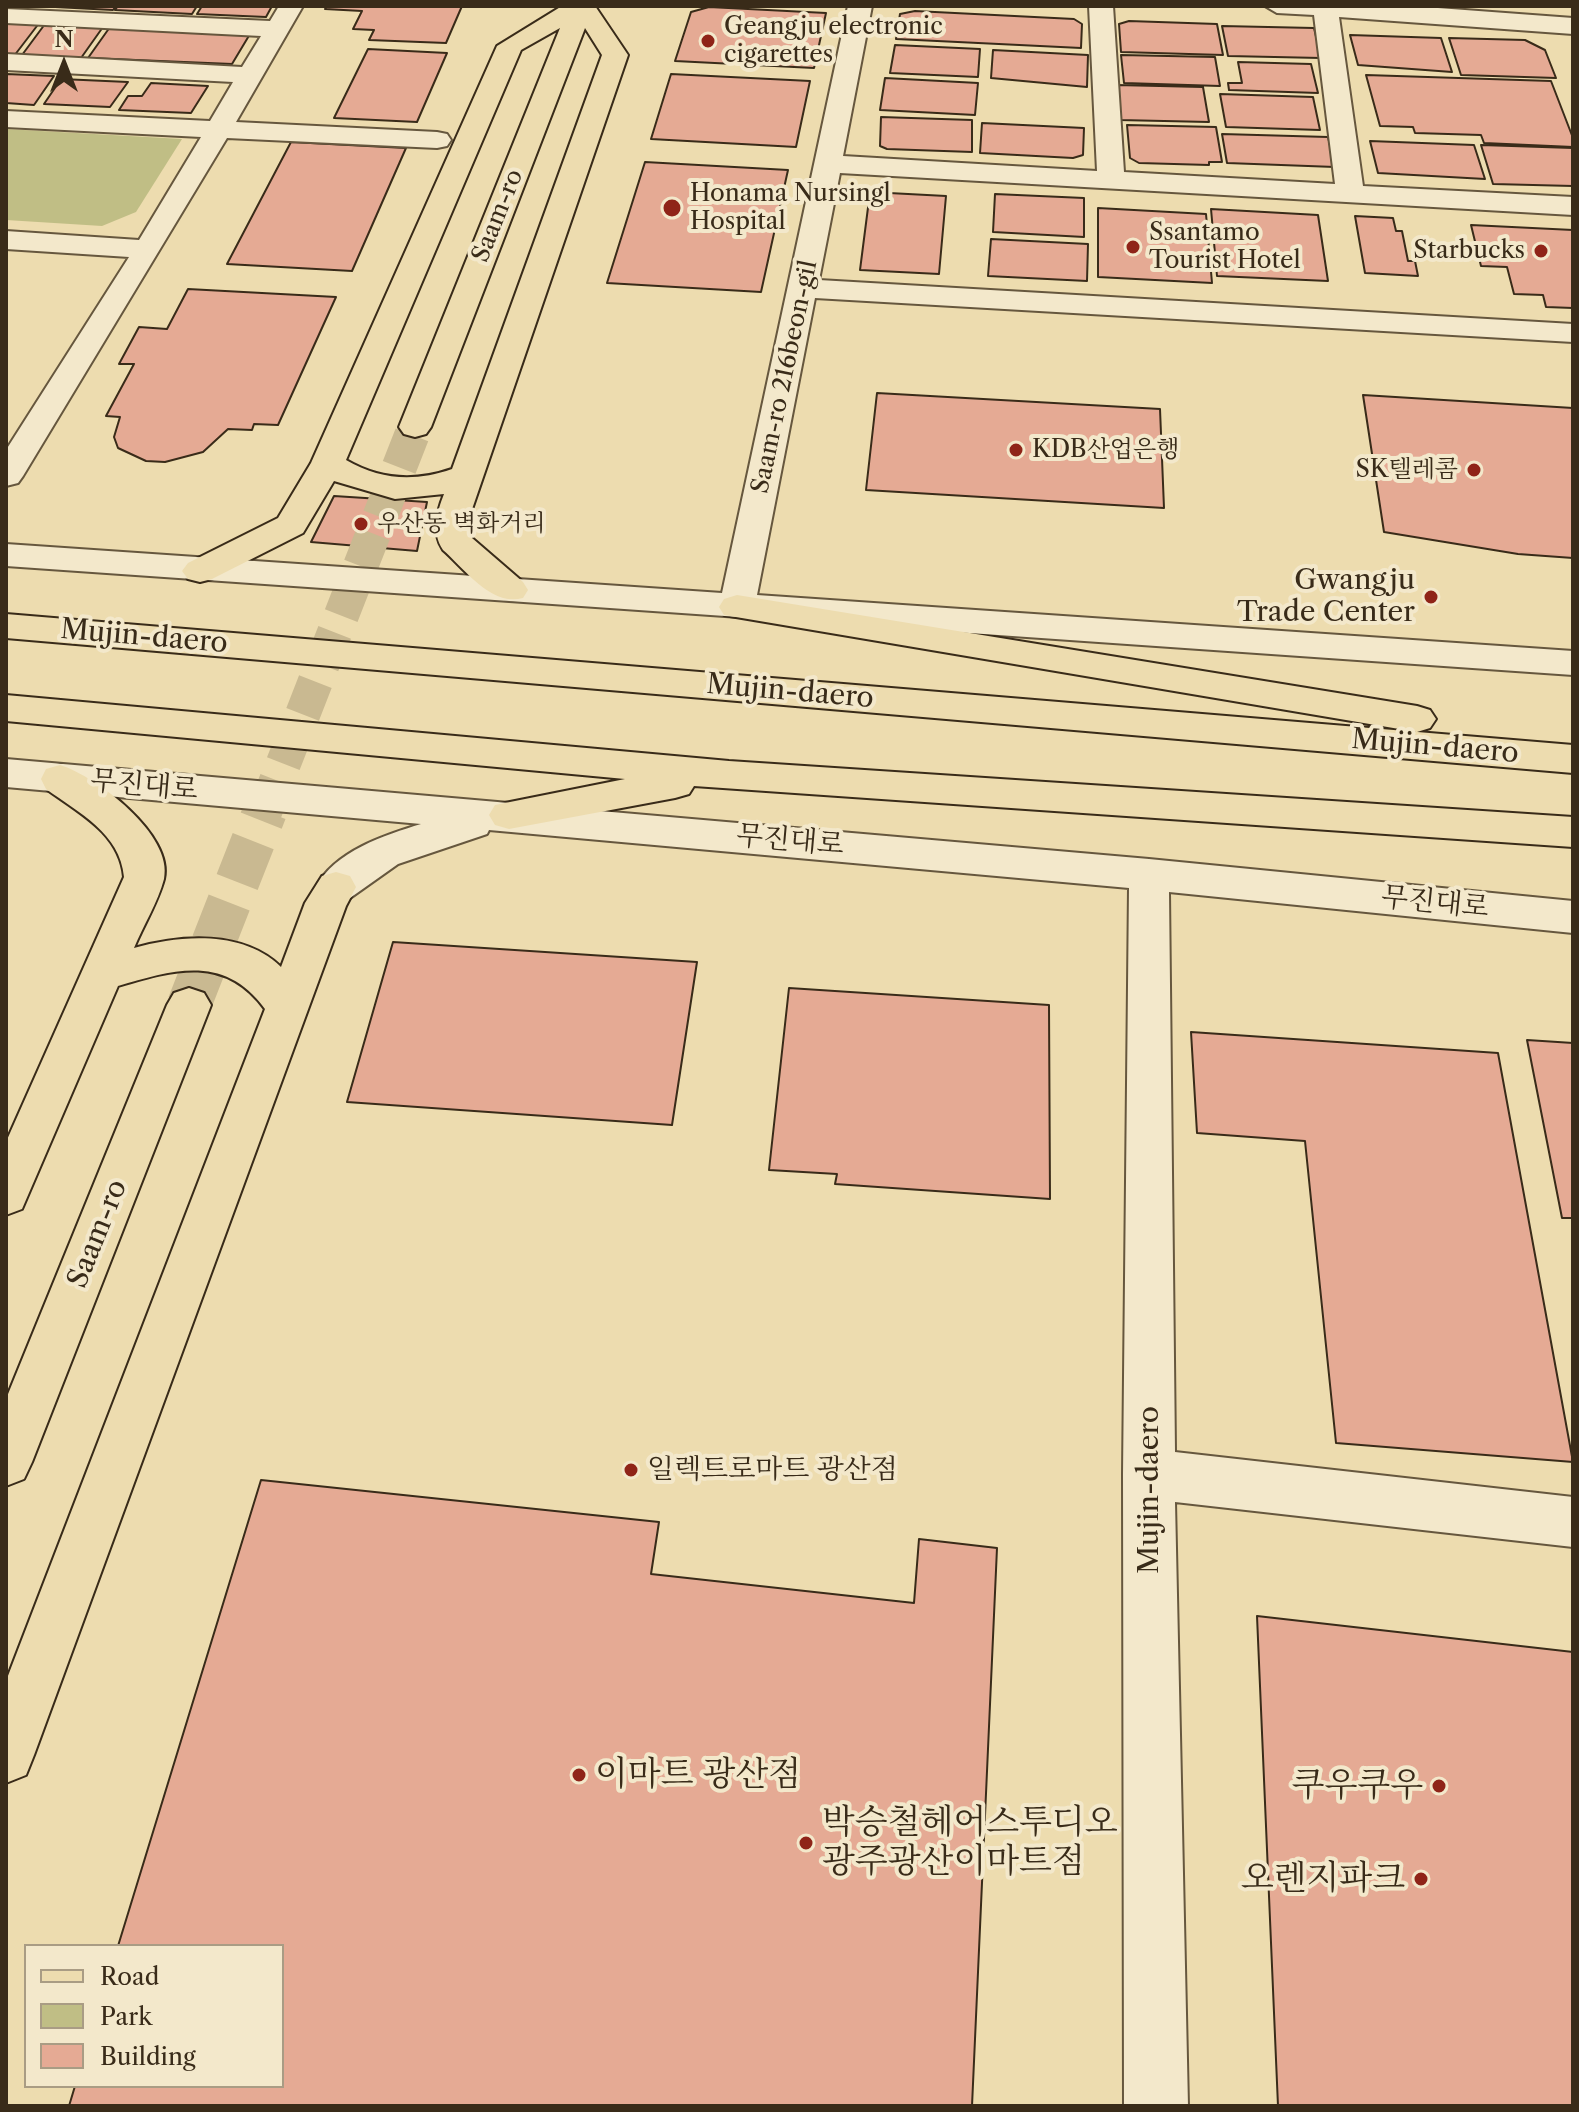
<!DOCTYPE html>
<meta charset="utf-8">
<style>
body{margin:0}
#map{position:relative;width:1579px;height:2112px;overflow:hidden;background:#eddcaf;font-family:"Libre Caslon Text",serif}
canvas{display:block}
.frame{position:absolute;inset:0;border:8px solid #392b19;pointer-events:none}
.legend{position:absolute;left:24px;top:1944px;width:260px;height:144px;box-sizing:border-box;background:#f3e8cb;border:2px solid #a99c84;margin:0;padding:10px 14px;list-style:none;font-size:24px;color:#392b19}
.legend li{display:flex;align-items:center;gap:16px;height:40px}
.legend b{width:40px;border:2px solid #a99c84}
.north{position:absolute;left:24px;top:24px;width:80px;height:80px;-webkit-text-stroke:6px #f3e8cb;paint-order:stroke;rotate:0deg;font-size:22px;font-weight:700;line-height:32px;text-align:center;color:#392b19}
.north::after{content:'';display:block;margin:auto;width:28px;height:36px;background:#392b19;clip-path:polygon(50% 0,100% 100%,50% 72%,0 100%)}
</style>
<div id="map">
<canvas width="1579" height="2112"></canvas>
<div class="frame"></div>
<ul class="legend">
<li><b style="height:10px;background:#eddcaf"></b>Road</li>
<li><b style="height:22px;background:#c0be85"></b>Park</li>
<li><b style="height:22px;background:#e5aa94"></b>Building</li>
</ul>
<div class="north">N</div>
</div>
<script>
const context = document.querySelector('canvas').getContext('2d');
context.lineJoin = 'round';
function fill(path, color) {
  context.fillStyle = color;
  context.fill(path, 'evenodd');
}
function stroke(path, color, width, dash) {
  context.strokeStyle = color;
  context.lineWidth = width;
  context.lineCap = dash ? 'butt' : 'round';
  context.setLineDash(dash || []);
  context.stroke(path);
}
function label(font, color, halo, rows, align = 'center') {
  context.font = font + ' "Libre Caslon Text","Noto Serif KR",serif';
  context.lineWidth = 8;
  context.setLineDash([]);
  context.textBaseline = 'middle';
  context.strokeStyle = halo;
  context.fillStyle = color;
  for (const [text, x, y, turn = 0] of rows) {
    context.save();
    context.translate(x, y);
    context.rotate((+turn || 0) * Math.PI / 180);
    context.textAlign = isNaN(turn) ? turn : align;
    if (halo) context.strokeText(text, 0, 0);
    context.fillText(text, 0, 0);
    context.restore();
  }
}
fill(new Path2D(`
 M6 129 182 139 136 212 102 226 6 220Z`), '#c0be85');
const building = new Path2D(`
 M36 6H116L113 10Z
 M118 6H197L192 14 115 10Z
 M202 6H272L266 17 197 14Z
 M327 6H462L446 43 369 40 374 30 353 29 362 11 325 9Z
 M709 7 826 13 814 68 675 61 691 12Z
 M915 11 1074 19 1082 24 1081 48 896 39 900 14Z
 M6 21 40 22 14 56 6 55Z
 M1129 21 1217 24 1223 55 1121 52 1119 24Z
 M45 24 103 27 81 58 22 55Z
 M1222 26 1314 28 1321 58 1228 56Z
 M110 27 250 34 232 64 88 58Z
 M1350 35 1441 38 1452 72 1358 65Z
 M1449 38 1525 40 1545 50 1556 78 1461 75Z
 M895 45 980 49 978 77 890 73Z
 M368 49 447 53 417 122 334 118Z
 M993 50 1088 55 1087 87 991 78Z
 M1121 55 1215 57 1220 86 1124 83Z
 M1238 62 1311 64 1318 93 1229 90 1228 83H1242Z
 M6 74 54 76 34 105 6 103Z
 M671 74 810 81 796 147 651 139Z
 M1366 75 1551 81 1573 138V147L1484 143 1481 135 1415 133 1413 127 1380 126Z
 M885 78 978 83 975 115 880 110Z
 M61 79 128 82 110 107 44 104Z
 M151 83 208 86 191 113 119 110 128 96H142Z
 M1116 85 1203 87 1209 122 1119 120Z
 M1220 94 1313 97 1320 130 1226 127Z
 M881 117 972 120V152L887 149 880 146Z
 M982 123 1084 128 1083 155 1073 158 980 153Z
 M1127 125 1216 127 1222 162H1209V165L1139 163 1130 158Z
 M1222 134 1328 137 1335 167 1227 163Z
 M1370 141 1474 145 1485 179 1378 173Z
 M291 142 406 148 352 271 227 264Z
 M1481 145 1573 148V186L1493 184Z
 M645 162 788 170 761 292 607 283Z
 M870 192 946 196 939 274 860 270Z
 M995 194 1084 198V237L993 232Z
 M1098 208 1206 214 1212 283 1098 277Z
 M1211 209 1318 215 1328 281 1217 276Z
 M1355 216 1393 218 1396 231H1402L1408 261H1415L1418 276 1365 273Z
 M1471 225 1573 230V308L1546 307 1543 295 1514 294 1507 267 1481 266Z
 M991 239 1088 244 1087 281 988 276Z
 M188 289 336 297 278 425 254 424 252 430 228 429 203 452 165 462 146 461 118 448 114 437 120 417 106 416 134 364H119L139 327 167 329Z
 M877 393 1160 409 1164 508 866 490Z
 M1363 395 1573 408V558L1518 554 1384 532Z
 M334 496 427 502 417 551 311 542Z
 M393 942 697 962 672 1125 347 1102Z
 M789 988 1049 1005 1050 1199 835 1184 837 1174 769 1170Z
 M1191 1032 1498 1053 1573 1462 1336 1443 1305 1141 1197 1133Z
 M1527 1040 1573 1043V1218H1562Z
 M261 1480 659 1522 651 1574 914 1603 919 1539 997 1548 972 2106H69L75 2086H282V1946H118Z
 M1257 1616 1573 1652V2106H1278Z`);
fill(building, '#e5aa94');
stroke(building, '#392b19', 2);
stroke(new Path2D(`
 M264 813 415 427`), '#c9b991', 35, [35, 18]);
stroke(new Path2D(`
 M189 1005 265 811`), '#c9b991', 44, [44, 22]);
const minor = new Path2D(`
 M279 6H303L236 122 437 132 447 134 451 140 447 146 437 148 227 138 23 476 18 483 6 486V450L129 257 6 249V231L139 240 201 137 6 127V111L210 121 233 82 6 70V54L242 67 261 36 6 23V9L270 21Z
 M848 6H872L843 156 1097 171 1089 6H1113L1124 172 1335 184 1314 15 1277 13 1265 6H1411L1573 18V34L1339 17 1363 186 1573 197V215L840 173 819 280 1573 324V342L815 298 757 595 1573 651V675L6 566V544L722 593Z
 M6 759 1149 859 1573 901V933L1169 892 1175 1452 1573 1497V1547L1175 1502 1188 2106H1124L1123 1474 1129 888 489 830 487 834 398 864 350 898 336 902 322 898 316 887C335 851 385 835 421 824L6 787Z`);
const major = new Path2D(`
 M562 6H595L628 55 470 515 472 538 523 582 528 590 523 598C491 607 465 569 443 550 431 532 437 512 444 494L395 499 334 481 303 533 212 579 200 582 188 579 182 571 188 563 278 518 311 463 497 46ZM560 28 399 427 404 434 415 437 426 434 431 427 585 28 602 55 452 469C415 482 380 480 346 460L521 50Z
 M60 765C96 776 174 835 164 879 158 902 143 926 134 948 181 935 243 930 281 967L305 903 322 876 336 872 350 876 356 887 346 906 34 1755 26 1775 6 1783V1681L265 1009C225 954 175 969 118 986L22 1209 6 1215V1142L124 877C120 833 79 813 46 789L41 779 46 769Z
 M189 988 204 993 211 1005 32 1462 24 1479 6 1486V1399L167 1005 174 993Z`);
const highway = new Path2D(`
 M737 595 1417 706 1430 710 1436 719 1430 728 1417 732 724 615 719 607 724 599Z
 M6 614 1573 745V773L6 638Z
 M6 695 729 761 1573 817V847L694 786 689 794 675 798 509 829 495 825 489 815 495 805 625 779 6 721Z`);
stroke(minor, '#66573e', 4);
stroke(major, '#392b19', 4);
stroke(highway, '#392b19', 4);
fill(minor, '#f3e8cb');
fill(major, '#eddcaf');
fill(highway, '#eddcaf');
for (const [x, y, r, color] of [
 [708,41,8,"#8f2418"],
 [672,208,10,"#8f2418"],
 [1133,247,8,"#8f2418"],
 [1541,251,8,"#8f2418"],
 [1016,450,8,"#8f2418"],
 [1474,470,8,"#8f2418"],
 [361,524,8,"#8f2418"],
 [1431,597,8,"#8f2418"],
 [631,1470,8,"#8f2418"],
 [579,1775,8,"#8f2418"],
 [1439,1786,8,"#8f2418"],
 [806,1843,8,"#8f2418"],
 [1421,1879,8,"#8f2418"]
]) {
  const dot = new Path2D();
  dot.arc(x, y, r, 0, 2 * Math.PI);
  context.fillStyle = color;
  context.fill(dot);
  stroke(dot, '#f3e8cb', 3);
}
label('24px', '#392b19', '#f3e8cb', [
 ["Geangju electronic",724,27],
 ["cigarettes",724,55],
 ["Honama Nursingl",690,194],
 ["Hospital",690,222],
 ["Ssantamo",1149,233],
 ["Tourist Hotel",1149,261],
 ["Starbucks",1525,251,"right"],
 ["KDB산업은행",1032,450],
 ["SK텔레콤",1458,470,"right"],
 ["우산동 벽화거리",377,524]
], 'left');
label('24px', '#392b19', '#f3e8cb', [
 ["Saam-ro",498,216,-68],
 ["Saam-ro 216beon-gil",785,377,-78]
]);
label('28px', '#392b19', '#f3e8cb', [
 ["Gwangju",1415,581],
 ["Trade Center",1415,613],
 ["일렉트로마트 광산점",647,1470,"left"]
], 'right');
label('28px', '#392b19', '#f3e8cb', [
 ["Mujin-daero",144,637,5],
 ["Mujin-daero",790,692,5],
 ["Mujin-daero",1435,747,5],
 ["무진대로",144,786,5],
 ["무진대로",790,841,5],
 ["무진대로",1435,903,6],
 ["Saam-ro",98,1234,-68],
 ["Mujin-daero",1150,1490,-90]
]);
label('34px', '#392b19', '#f3e8cb', [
 ["이마트 광산점",595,1775],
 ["쿠우쿠우",1423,1786,"right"],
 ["박승철헤어스투디오",822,1823],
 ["광주광산이마트점",822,1862],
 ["오렌지파크",1405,1879,"right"]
], 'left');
</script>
